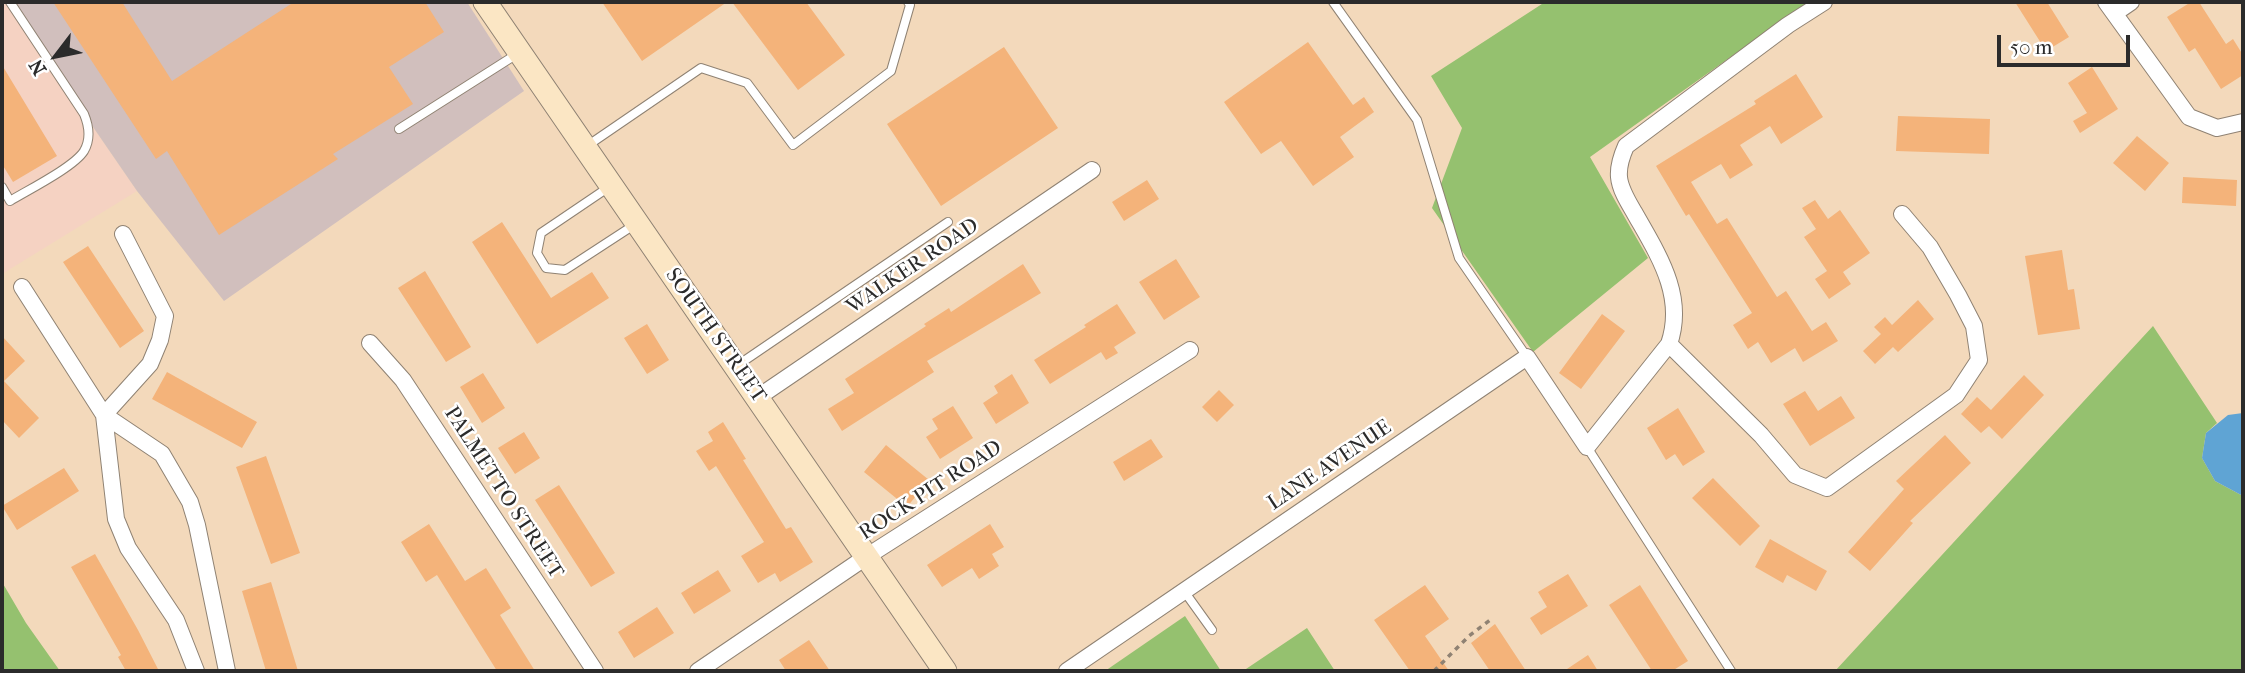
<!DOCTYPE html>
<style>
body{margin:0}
#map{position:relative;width:2245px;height:673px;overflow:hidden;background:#f3d9bb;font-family:"IM FELL French Canon",serif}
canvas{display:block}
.frame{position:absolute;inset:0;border:4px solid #2b2b2b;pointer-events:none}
.north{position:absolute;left:21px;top:21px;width:70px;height:70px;-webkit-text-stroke:5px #fff;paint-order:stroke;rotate:238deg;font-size:19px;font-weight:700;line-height:28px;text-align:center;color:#2b2b2b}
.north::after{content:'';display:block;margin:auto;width:24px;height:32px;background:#2b2b2b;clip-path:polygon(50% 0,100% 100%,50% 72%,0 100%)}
.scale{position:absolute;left:1997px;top:35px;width:133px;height:32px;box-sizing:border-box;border:4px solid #2b2b2b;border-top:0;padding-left:9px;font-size:21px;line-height:24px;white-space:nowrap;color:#2b2b2b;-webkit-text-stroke:5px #fff;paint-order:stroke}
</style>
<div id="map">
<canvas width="2245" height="673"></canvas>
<div class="frame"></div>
<div class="north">N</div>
<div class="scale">50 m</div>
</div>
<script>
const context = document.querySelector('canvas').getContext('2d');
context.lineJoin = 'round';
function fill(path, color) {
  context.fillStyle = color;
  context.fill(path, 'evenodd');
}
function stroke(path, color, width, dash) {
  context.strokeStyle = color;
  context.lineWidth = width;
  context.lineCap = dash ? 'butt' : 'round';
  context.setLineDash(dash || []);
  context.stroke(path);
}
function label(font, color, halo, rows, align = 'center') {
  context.font = font + ' "IM FELL French Canon",serif';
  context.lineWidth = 5;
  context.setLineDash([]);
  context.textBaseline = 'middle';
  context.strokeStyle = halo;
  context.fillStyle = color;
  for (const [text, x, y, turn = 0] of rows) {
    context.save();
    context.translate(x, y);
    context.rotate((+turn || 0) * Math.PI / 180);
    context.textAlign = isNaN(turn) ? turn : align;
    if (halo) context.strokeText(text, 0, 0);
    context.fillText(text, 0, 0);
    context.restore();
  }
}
fill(new Path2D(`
 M2 2H7L137 191 2 274Z`), '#f5d2c2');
fill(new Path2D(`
 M7 2H467L524 91 224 301 137 191Z`), '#d1bfbd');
fill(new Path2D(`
 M1545 2H1808L1590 157 1648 258 1533 352 1432 208 1462 128 1431 76Z
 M2153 326 2217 423 2206 433 2202 458 2215 481 2243 496V671H1835Z
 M2 582 26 623 60 671H2Z
 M1185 616 1221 671H1105Z
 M1307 628 1335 671H1243Z`), '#95c16f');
fill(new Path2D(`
 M2243 413V496L2215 481 2202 458 2206 433 2228 415Z`), '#5fa4d4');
fill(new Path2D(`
 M53 2H122L172 81 294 2H425L444 32 389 67 413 104 333 154 338 159 219 235 167 151 156 159Z
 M602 2H727L642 61Z
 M732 2H806L845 55 798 90Z
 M2015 2H2047L2069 37 2046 51Z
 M2191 2H2199L2226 44 2233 39 2243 55V75L2221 89 2195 48 2189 52 2167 17Z
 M1308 42 1353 105 1364 97 1374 112 1340 137 1354 157 1313 186 1281 141 1261 154 1224 102Z
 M1004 47 1058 128 941 206 887 124Z
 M2 65 57 156 13 182 2 164Z
 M2092 67 2118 109 2080 133 2073 121 2087 113 2068 83Z
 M1796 74 1823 117 1781 144 1770 126 1740 145 1753 165 1730 179 1721 164 1691 182 1717 224 1727 218 1777 297 1786 291 1812 331 1826 322 1838 341 1803 362 1795 348 1771 363 1758 342 1748 349 1733 325 1752 313 1689 214 1686 216 1656 166 1756 104 1754 101Z
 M1898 116 1990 119 1989 154 1896 151Z
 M2137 136 2169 163 2145 191 2113 163Z
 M2183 177 2237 180 2236 206 2182 203Z
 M1147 180 1159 199 1124 221 1112 202Z
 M1815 200 1828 219 1840 210 1870 253 1843 272 1851 284 1829 299 1815 279 1827 271 1804 237 1816 229 1802 208Z
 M502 222 551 298 592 272 609 298 537 344 472 242Z
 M88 246 144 331 120 348 63 262Z
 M2062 250 2068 290 2074 289 2080 329 2038 335 2025 256Z
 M1176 259 1200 297 1164 320 1139 282Z
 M1023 264 1041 293 927 361 934 372 842 431 828 409 854 393 845 379 926 326 924 324 949 308 951 312Z
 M425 271 471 347 446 362 398 288Z
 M1918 300 1934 319 1898 352 1893 347 1875 364 1863 351 1881 334 1874 327 1885 317 1892 325Z
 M1117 304 1136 333 1114 347 1118 353 1106 360 1101 352 1050 384 1034 360 1086 327 1084 325Z
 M1602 314 1625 331 1581 389 1559 373Z
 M647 324 669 360 647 374 624 338Z
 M2 336 25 361 4 381 39 418 19 438 2 420Z
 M167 372 257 422 242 448 152 399Z
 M483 373 505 408 482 423 460 387Z
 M1012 374 1029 403 996 424 983 403 998 393 994 386Z
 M2024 375 2044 395 2002 439 1989 426 1981 433 1961 414 1977 397 1991 410Z
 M1219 390 1234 405 1217 422 1202 407Z
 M1805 391 1818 411 1841 396 1855 418 1810 446 1783 404Z
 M953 406 973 438 940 459 926 437 938 429 932 419Z
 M1678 408 1705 452 1683 466 1675 454 1666 460 1647 428Z
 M723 422 746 459 743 460 786 529 791 527 813 562 780 582 775 573 758 583 741 556 764 542 716 466 709 471 696 451 713 441 708 432Z
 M524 432 540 458 515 474 498 448Z
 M1945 435 1971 463 1910 521 1913 523 1870 571 1848 552 1904 489 1896 481Z
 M1151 439 1163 457 1124 481 1113 462Z
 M886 445 929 480 907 507 864 472Z
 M266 456 300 553 271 564 236 467Z
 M64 468 79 491 17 530 2 506Z
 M1713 478 1760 526 1740 546 1692 498Z
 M559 485 615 573 591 587 535 500Z
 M429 524 465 581 486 568 511 608 500 615 535 671H497L437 575 426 582 401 542Z
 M990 524 1004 547 992 554 999 566 979 579 972 568 942 587 927 565Z
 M1770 539 1827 571 1816 591 1787 575 1783 583 1755 567Z
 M95 554 138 630 159 671H126L118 657 121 655 71 567Z
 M718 570 731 591 694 614 681 593Z
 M1568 574 1588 606 1541 635 1530 618 1547 607 1538 592Z
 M271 582 298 671H266L242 591Z
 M1425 585 1449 619 1425 636 1449 671H1410L1374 620Z
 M1640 585 1688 661 1672 671H1652L1609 605Z
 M657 607 674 633 634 658 618 632Z
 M1495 624 1526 671H1490L1471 643Z
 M809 640 830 671H786L779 660Z
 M1588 655 1598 671H1564Z`), '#f4b37a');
const service = new Path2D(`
 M1333 2 1417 120 1459 258 1527 357
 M399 129 517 54
 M587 146 701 68 747 83 793 145 891 71 910 5 908 2
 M2 187 10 201C28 190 74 167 84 151 91 139 89 126 84 114L10 2
 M609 187 541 233 537 253 546 268 565 270 634 225
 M738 365 948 222
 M1587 447 1731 671
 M1184 591 1212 630`);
const minor = new Path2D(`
 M2106 2 2189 117 2217 128 2243 122
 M2115 13 2131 2
 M123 234 165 316 160 340 150 364 104 415 116 519 128 548 176 620 196 671
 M22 287 104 415 162 454 190 502 197 525 227 671
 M370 343 403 380 595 671
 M1669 344 1761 435 1795 475 1827 488 1956 395 1979 360 1974 326 1958 295 1930 247 1902 214
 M757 398 1092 170
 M698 671 866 557 1190 350
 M1067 671 1527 357 1587 447 1669 344C1686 295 1657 253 1634 212 1628 202 1620 189 1619 177 1618 166 1622 155 1626 146L1788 25 1824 2`);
const secondary = new Path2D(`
 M485 2 945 671`);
stroke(service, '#8f8273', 10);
stroke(minor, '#8f8273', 18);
stroke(secondary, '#8f8273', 25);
stroke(new Path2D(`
 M1434 671 1469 636 1490 620`), '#8f8273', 3.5, [5, 5]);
stroke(service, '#fff', 8);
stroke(minor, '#fff', 16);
stroke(secondary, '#fbe6c4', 23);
label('21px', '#2b2b2b', '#fff', [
 ["WALKER ROAD",913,267,-34],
 ["SOUTH STREET",715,336,55],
 ["LANE AVENUE",1330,466,-34],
 ["ROCK PIT ROAD",931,491,-33],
 ["PALMETTO STREET",503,493,57]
]);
</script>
